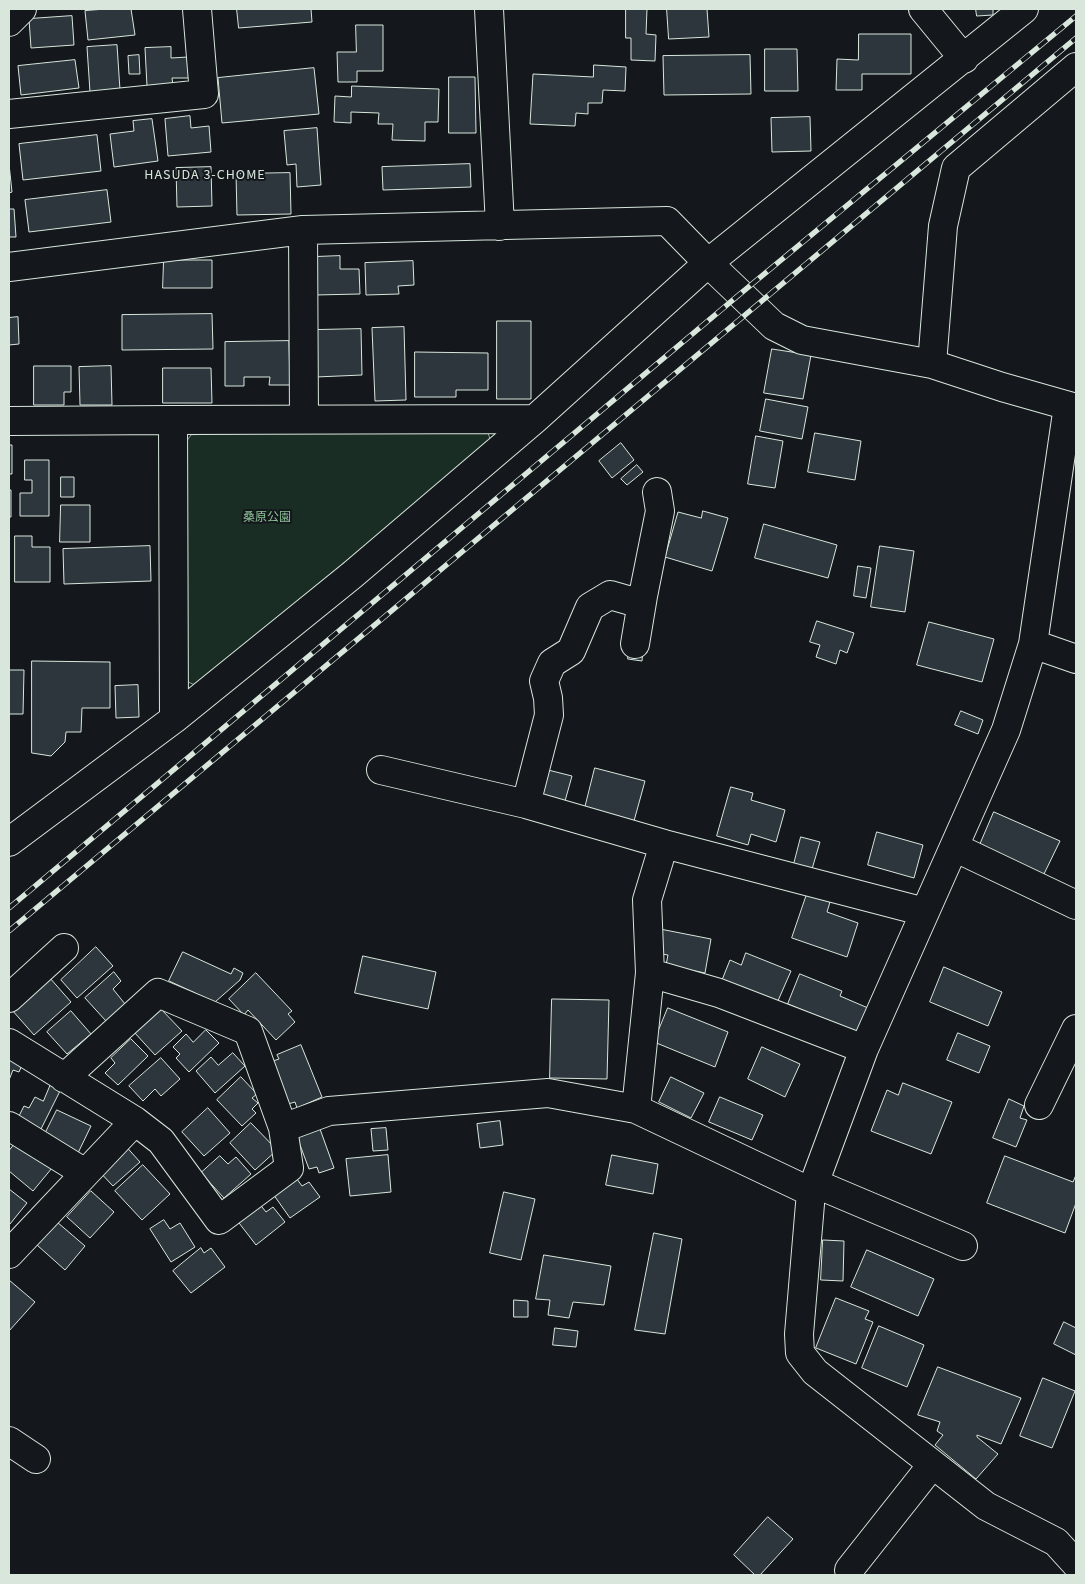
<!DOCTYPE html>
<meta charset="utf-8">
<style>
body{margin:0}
#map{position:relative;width:1085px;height:1584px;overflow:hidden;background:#14181c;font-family:"Source Sans 3",sans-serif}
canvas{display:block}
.frame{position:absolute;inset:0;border:10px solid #d8e6dc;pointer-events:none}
</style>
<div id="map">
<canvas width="1085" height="1584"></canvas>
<div class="frame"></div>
</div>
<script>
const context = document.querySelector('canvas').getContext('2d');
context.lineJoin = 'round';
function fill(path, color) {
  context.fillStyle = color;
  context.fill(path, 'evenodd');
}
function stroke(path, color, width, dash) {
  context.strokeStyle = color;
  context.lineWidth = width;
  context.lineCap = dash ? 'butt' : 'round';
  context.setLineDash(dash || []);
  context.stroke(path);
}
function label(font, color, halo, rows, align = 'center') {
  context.font = font + ' "Source Sans 3","Noto Sans JP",sans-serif';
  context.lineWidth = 4;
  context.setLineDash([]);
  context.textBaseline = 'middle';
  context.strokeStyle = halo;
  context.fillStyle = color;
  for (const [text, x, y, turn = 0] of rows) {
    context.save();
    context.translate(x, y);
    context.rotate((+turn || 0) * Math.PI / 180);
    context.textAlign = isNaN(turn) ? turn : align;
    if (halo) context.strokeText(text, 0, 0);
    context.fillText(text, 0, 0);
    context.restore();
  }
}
const green = new Path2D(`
 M487 430 491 442 195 685 181 679 183 446 191 435Z`);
fill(green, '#1a2d24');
stroke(green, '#939e99', 1);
const building = new Path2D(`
 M106 9H131L135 35 88 40 85 11Z
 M237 9H311L312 22 239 28Z
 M626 9H647L646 34 656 35 655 61 631 60V38H626Z
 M667 9H707L709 37 669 39Z
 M976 9H993V15L977 16Z
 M72 16 74 45 31 48 29 19Z
 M356 25H383V71H357V82H338L337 52H356Z
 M859 34H911V74H862V90H836L837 59 858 60Z
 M117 45 120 90 90 92 87 47Z
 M171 47V58L188 57 189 78H172L173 85 147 86 145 48Z
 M765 49H797L798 91H765Z
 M139 55 140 74H129L128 56Z
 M750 55 751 94 664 95 663 56Z
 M75 60 79 88 21 95 18 66Z
 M594 65 626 67 625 91 603 90 602 103H588V114L576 113 575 126 530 124 533 74 593 77Z
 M314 68 319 114 222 123 218 78Z
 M449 77H475L476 133H449Z
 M352 86 439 89 438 122H425V141L392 140 393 124H378L379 113 351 112V123L334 122 335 96 351 97Z
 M190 116 191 128 209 126 211 152 168 156 165 119Z
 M810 117 811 151 772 152 771 118Z
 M152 119 158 161 114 167 110 134 134 131 133 121Z
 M317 128 321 185 297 187 296 164 287 165 284 131Z
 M97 135 101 171 23 180 19 144Z
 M9 164 12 192 9 193Z
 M470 164 471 187 383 190 382 167Z
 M211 167 212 206 177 207 176 168Z
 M290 173 291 214 237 215 236 174Z
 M107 190 111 222 29 232 25 200Z
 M9 209H14L16 237H9Z
 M340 256V269H359L360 294 315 295 314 257Z
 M164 260H212V288H163Z
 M413 261 414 285 398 286 399 294 366 295 365 263Z
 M212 314 213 349 122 350V315Z
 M18 317 19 344 9 345V318Z
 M497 321H531V399H497Z
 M404 327 406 400 375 401 372 328Z
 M361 329 362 375 316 377 315 330Z
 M289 341 290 385H269L270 377H244V386H225V342Z
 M772 349 811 355 803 399 764 393Z
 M415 352 488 353V390H456V397H415Z
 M34 366H71V392H64V405H34Z
 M111 366 112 405H80L79 367Z
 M163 368H211L212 403H163Z
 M766 399 808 407 802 439 760 431Z
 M815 433 861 441 855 480 808 472Z
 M756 436 783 441 775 488 748 484Z
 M621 443 634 460 612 478 599 461Z
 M9 445H12V474H9Z
 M25 460H49V516H20V493H32V480H25Z
 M637 465 643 472 627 485 621 479Z
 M61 477H74V497H61Z
 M9 490H11V517H9Z
 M61 505H90V542H60Z
 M703 511 728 518 712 571 665 557 678 512 701 518Z
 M764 524 837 545 828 578 755 558Z
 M15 536H32V547H50V582H15Z
 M150 546 151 581 64 584 63 549Z
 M880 546 914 551 905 612 871 607Z
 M858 566 871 568 866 598 854 596Z
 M817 621 854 633 847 653 840 650 836 664 816 657 820 645 810 642Z
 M929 622 994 639 982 682 917 665Z
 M629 648 643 650 642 661 628 659Z
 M32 661 110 662V708H82L81 732H66L65 742 51 756 32 753Z
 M9 670H24L23 714H9Z
 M138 685 139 717 116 718 115 686Z
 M961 711 983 720 978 734 955 725Z
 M595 768 645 781 634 821 585 808Z
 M544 769 572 776 565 801 538 793Z
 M731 787 753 793 751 800 785 810 776 842 751 834 748 845 717 836Z
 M994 812 1060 841 1043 876 979 847Z
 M877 832 923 845 914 878 868 865Z
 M801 837 820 842 812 869 794 864Z
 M807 894 830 902 827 912 858 923 847 957 792 938Z
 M660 929 711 939 705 973 666 965 668 955 655 953Z
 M96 947 113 966 77 998 61 980Z
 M183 952 231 974 234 968 243 973 240 980 215 1002 169 981Z
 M746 953 791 971 777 1003 722 980 730 960 741 965Z
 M363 956 436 972 428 1009 355 993Z
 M944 967 1002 992 988 1026 930 1002Z
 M114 972 121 981 113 989 125 1004 106 1021 85 998Z
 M256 973 292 1011 288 1014 295 1022 276 1040 248 1010 244 1015 229 999Z
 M800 974 842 991 840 996 868 1008 858 1033 788 1004Z
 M49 977 71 1002 34 1035 12 1010Z
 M552 999 609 1000 607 1079 550 1078Z
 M160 1008 182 1031 155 1055 134 1032Z
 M668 1008 728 1032 715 1067 654 1042Z
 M71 1011 91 1034 67 1054 47 1032Z
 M206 1030 219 1043 189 1072 176 1058 180 1054 173 1047 186 1034 193 1042Z
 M958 1033 990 1046 979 1073 947 1060Z
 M131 1039 148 1056 118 1085 105 1073 115 1063 111 1058Z
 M301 1045 322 1097 297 1108 295 1102 288 1104 270 1062 279 1059 277 1055Z
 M762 1047 800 1064 785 1097 748 1079Z
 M233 1053 245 1066 215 1093 196 1071 211 1057 218 1065Z
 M9 1058 22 1065 19 1072 13 1070 9 1080Z
 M161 1058 180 1079 161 1096 155 1089 143 1101 129 1086Z
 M241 1077 257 1094 252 1098 258 1103 252 1109 256 1113 242 1126 217 1100Z
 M671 1077 704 1093 691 1118 659 1102Z
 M903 1083 952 1102 931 1154 871 1131 887 1090 898 1095Z
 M51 1084 61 1089 40 1131 17 1120 24 1106 29 1108 35 1097 43 1101Z
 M720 1097 763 1115 752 1140 709 1122Z
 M1009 1099 1024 1106 1020 1118 1027 1120 1016 1147 993 1138Z
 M208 1108 230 1133 204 1156 182 1132Z
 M57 1110 91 1126 78 1153 44 1136Z
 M500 1121 503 1145 480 1148 477 1124Z
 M251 1123 277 1150 255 1170 230 1143Z
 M386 1128 388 1150 373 1151 371 1129Z
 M320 1129 334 1168 319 1173 317 1167 309 1169 297 1137Z
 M17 1141 52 1168 33 1191 9 1171V1151Z
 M122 1142 140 1162 113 1186 95 1167Z
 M388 1155 391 1192 350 1196 346 1159Z
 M612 1155 658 1164 653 1194 606 1185Z
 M220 1156 228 1164 236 1157 251 1174 224 1198 201 1173Z
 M1005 1156 1073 1182 1076 1175V1203L1065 1233 987 1203Z
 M143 1165 170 1194 142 1220 115 1191Z
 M294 1175 302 1186 309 1182 320 1197 290 1218 271 1191Z
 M9 1189 27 1203 10 1224 9 1223Z
 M91 1191 114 1212 90 1238 67 1217Z
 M504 1192 535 1199 521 1260 490 1253Z
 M258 1202 266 1212 273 1207 285 1222 256 1245 236 1219Z
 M164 1220 170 1229 180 1223 195 1247 171 1262 150 1229Z
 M57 1222 85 1246 65 1270 37 1245Z
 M654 1233 682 1239 665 1334 635 1330Z
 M823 1240 844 1241 843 1281 821 1280Z
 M201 1248 204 1253 211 1248 225 1267 191 1293 173 1271Z
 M867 1250 934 1279 918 1316 851 1287Z
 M544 1255 611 1266 604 1305 573 1302 569 1318 548 1315 550 1300 536 1299Z
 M9 1280 35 1302 9 1331Z
 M836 1298 869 1311 865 1319 873 1322 856 1364 816 1348Z
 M514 1300 528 1301V1317H514Z
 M1064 1322 1076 1328V1355L1054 1344Z
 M879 1326 924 1345 907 1387 862 1368Z
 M555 1328 578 1331 576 1347 553 1345Z
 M938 1367 1021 1398 1001 1444 977 1435V1437L998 1454 976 1479 935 1445 943 1435 937 1431 940 1422 918 1415Z
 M1043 1378 1075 1391 1052 1448 1020 1436Z
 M768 1517 793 1539 760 1575H755L734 1555Z`);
fill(building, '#2c363c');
stroke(building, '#d8e6dc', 1);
const minor = new Path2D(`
 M489 9 500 226
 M923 9 964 59
 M9 22 22 9
 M9 114 204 94 197 9
 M303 230 304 419
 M9 267 303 230 667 221 708 263 774 326 802 340 932 364 1002 387 1076 408
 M932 364 943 226 956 168 1076 67
 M1068 406 1033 644 1006 730 864 1049 811 1192 799 1334 800 1353 815 1372 986 1506 1056 1542 1076 1564
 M9 421 173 420
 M635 644 643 596
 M1033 644 1076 659
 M174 719 173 420 535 419
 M381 770 526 804 664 844
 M526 804 549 715 548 698 544 681 552 663 571 651 590 607 610 595 631 601 643 596 660 511 657 492
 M9 842 174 719 352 575 535 419 708 263 1024 9
 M954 847 1076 905
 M650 973 719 993 864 1049
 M9 998 64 948
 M9 1043 135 1121 161 1141 219 1220 289 1168 283 1128 329 1111 548 1093 636 1109 811 1192
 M64 1078 158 993 248 1031 283 1128
 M1039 1105 1076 1029
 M636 1109 650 973 647 900 664 844 925 912
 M9 1126 85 1173
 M814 1183 963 1246
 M9 1254 135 1121
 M9 1441 36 1459
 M849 1570 932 1465`);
stroke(minor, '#d8e6dc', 30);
stroke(minor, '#14181c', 28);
const rail = new Path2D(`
 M9 908 740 294 1076 16
 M9 931 1076 38`);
stroke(rail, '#d8e6dc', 5.5);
stroke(rail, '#14181c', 4, [11]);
label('12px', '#8ac095', '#14181c', [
 ["桑原公園",267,518]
]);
context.letterSpacing = '1px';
label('14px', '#d8e6dc', '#14181c', [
 ["HASUDA 3-CHOME",205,176]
]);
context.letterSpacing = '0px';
</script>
